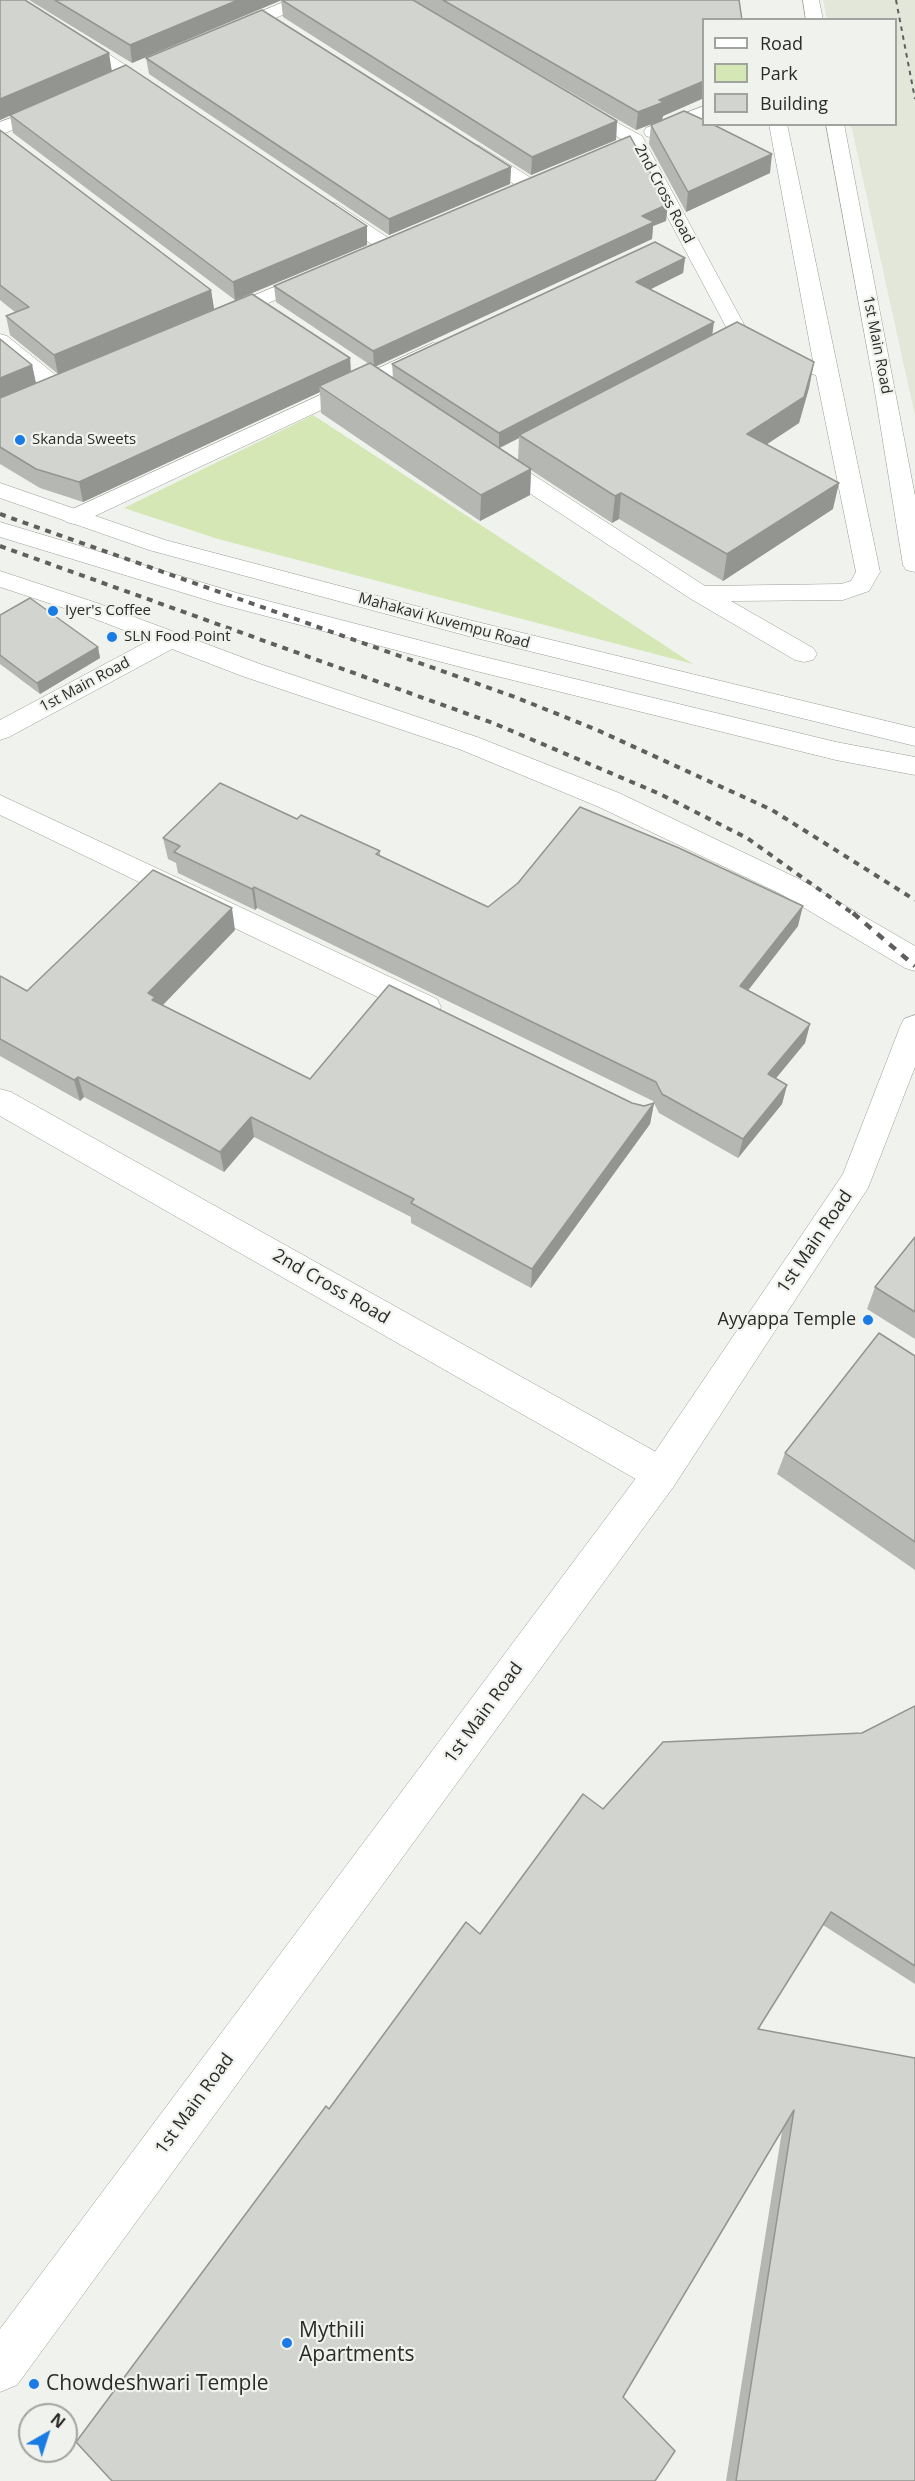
<!DOCTYPE html>
<style>
body{margin:0}
#map{position:relative;width:915px;height:2481px;overflow:hidden;background:#f0f3ed;font-family:"Open Sans",sans-serif}
canvas{display:block}
.legend{position:absolute;left:702px;top:18px;width:195px;height:108px;box-sizing:border-box;background:#f0f3ed;border:2px solid #a1a39f;margin:0;padding:8px 10px;list-style:none;font-size:18px;color:#2b2c2a}
.legend li{display:flex;align-items:center;gap:12px;height:30px}
.legend b{width:30px;border:2px solid #a1a39f}
.north{position:absolute;left:18px;top:2403px;width:60px;height:60px;box-sizing:border-box;background:#f0f3ed;border:2px solid #a1a39f;border-radius:50%;rotate:39deg;font-size:16px;font-weight:700;line-height:24px;text-align:center;color:#2b2c2a}
.north::after{content:'';display:block;margin:auto;width:21px;height:27px;background:#197be3;clip-path:polygon(50% 0,100% 100%,50% 72%,0 100%)}
</style>
<div id="map">
<canvas width="915" height="2481"></canvas>
<ul class="legend">
<li><b style="height:8px;background:#fff"></b>Road</li>
<li><b style="height:16px;background:#d4e7b5"></b>Park</li>
<li><b style="height:16px;background:#d2d5cf"></b>Building</li>
</ul>
<div class="north">N</div>
</div>
<script>
const context = document.querySelector('canvas').getContext('2d');
context.lineJoin = 'round';
function fill(path, color) {
  context.fillStyle = color;
  context.fill(path, 'evenodd');
}
function stroke(path, color, width, dash) {
  context.strokeStyle = color;
  context.lineWidth = width;
  context.lineCap = dash ? 'butt' : 'round';
  context.setLineDash(dash || []);
  context.stroke(path);
}
function label(font, color, halo, rows, align = 'center') {
  context.font = font + ' "Open Sans",sans-serif';
  context.lineWidth = 4.5;
  context.setLineDash([]);
  context.textBaseline = 'middle';
  context.strokeStyle = halo;
  context.fillStyle = color;
  for (const [text, x, y, turn = 0] of rows) {
    context.save();
    context.translate(x, y);
    context.rotate((+turn || 0) * Math.PI / 180);
    context.textAlign = isNaN(turn) ? turn : align;
    if (halo) context.strokeText(text, 0, 0);
    context.fillText(text, 0, 0);
    context.restore();
  }
}
fill(new Path2D(`
 M823 0H915V416L851 125 896 124V20L827 19Z`), '#e2e7da');
fill(new Path2D(`
 M313 415 693 664 218 539 124 508Z`), '#d4e7b5');
const street = new Path2D(`
 M5 0H25L167 92 164 96H152Z
 M288 0H310L308 4 234 36H222L219 32 222 28Z
 M54 102 60 103 63 107 60 111 0 135V122Z
 M579 102 642 136 747 330 790 355 813 361 769 124H787L880 572 869 591 843 600 731 601 813 648 817 654 813 660 804 662 795 660 691 599 485 464 482 459 485 454 493 452 501 454 705 586 841 584 851 581 856 572 816 375 774 365 732 338 628 143 573 111 570 107 573 103Z
 M704 106V118L653 138 646 136 644 132 646 128Z
 M473 144 480 146 536 181 539 185 536 189H522L466 154 464 150 466 146Z
 M330 202 337 204 393 241 396 245 393 249H379L323 212 320 208 323 204Z
 M315 270 322 272 325 276 322 280 226 321 219 323 212 321 209 317 212 313Z
 M0 334 7 336 63 381 66 386 63 391 55 393 47 391 0 351Z
 M433 343 441 344 444 349 441 354 82 522 74 524 66 522 62 517 66 512Z
 M0 571 97 603 260 664 477 737 619 793 801 880 915 946V971L905 968 781 894 599 807 459 749 242 676 172 649 9 737 0 740V720L150 640 79 613 0 587Z
 M0 795 437 999 441 1007 437 1015 426 1018 415 1015 0 815Z
 M0 1089 11 1092 674 1462 679 1474 674 1486 661 1491 648 1486 0 1116Z`);
const secondary = new Path2D(`
 M803 0H819L823 20H806Z
 M826 124H844L915 496V572L906 570 903 565 874 386Z
 M0 483 165 540 469 620 915 728V746L468 636 149 550 0 498Z
 M0 522 237 593 476 655 836 742 915 757V775L836 760 476 671 220 604 0 537Z
 M915 1015V1067L868 1188 674 1486 17 2385 0 2392V2329L648 1462 843 1174 900 1027 904 1019Z`);
stroke(street, '#9a9c96', 1);
stroke(secondary, '#9a9c96', 1);
fill(street, '#fff');
fill(secondary, '#fff');
stroke(new Path2D(`
 M896 0 915 99`), '#5f605d', 2, [4.5, 4.5]);
stroke(new Path2D(`
 M0 514 515 697 597 730 772 810 915 900
 M0 546 493 723 660 794 747 838 855 915`), '#5f605d', 4, [6, 6]);
stroke(new Path2D(`
 M853 913 915 966`), '#5f605d', 4.5, [8, 8]);
fill(new Path2D(`
 M0 0 112 71 367 245 243 297 350 358 351 372 369 364 276 302 274 286 666 221 653 226 652 239 375 367 393 378 392 364 685 258 683 273 651 289 712 335 814 362 809 388 799 423 767 444 833 509 723 581 619 519 612 523 531 470 530 495 480 521 321 413 320 392 83 502 40 488 0 464V339L32 365 36 383 58 374 10 335 6 316 15 312 0 300V130L211 290 214 309 235 300 13 133 10 115 0 120ZM519 438 518 460 500 448Z
 M29 0H739L704 20V98L663 116 662 120 770 173 686 212 649 144 651 125 657 122 636 130 458 27 617 121 616 140 531 175 283 17 281 0 132 63Z
 M146 58 511 167 510 184 389 235 149 74Z
 M0 615 98 647 100 658 40 694 0 664Z
 M297 819 380 851V856L488 907 798 926 748 990 810 1024 805 1043 776 1078 787 1085 782 1104 738 1158 659 1113 653 1101 257 908 255 910 178 873 176 863 168 859 163 838Z
 M235 930 163 1005 310 1079 632 1103 644 1106 654 1103 650 1124 531 1288 411 1223V1217L254 1137 224 1172 84 1097 80 1101 0 1056V976L27 991Z
 M915 1237V1339L867 1309 875 1287Z
 M915 1356V1570L777 1474 785 1453Z
 M915 1706V1984L823 1925 758 2029 915 2058V2481H726L782 2131 623 2397 329 2109 480 1934 603 1809 862 1733Z`), '#b5b7b2');
fill(new Path2D(`
 M238 0H282L132 63 130 45Z
 M109 53 112 72 0 120V99Z
 M704 81V98L663 116 662 120 636 130 638 112 659 100Z
 M617 121 616 140 531 175 532 157Z
 M772 154 770 173 686 212 688 192Z
 M511 167 510 184 389 235V219Z
 M668 204 666 221 653 226 652 239 374 367 373 351 642 216Z
 M367 226V245L235 300 233 282Z
 M685 258 683 273 635 297 636 282Z
 M211 290 214 309 58 374 54 355Z
 M714 322 712 337 519 435V438L499 448V433Z
 M350 358 351 378 319 386 320 392 83 502 79 482Z
 M814 362 809 388 799 423 743 460 747 434Z
 M32 365 36 384 0 400V378Z
 M531 469 530 495 480 521 481 495Z
 M839 483 833 509 723 581 727 554Z
 M621 493 619 519 612 523 615 496Z
 M98 647 100 658 40 694 37 683Z
 M254 887 257 908 255 910 252 889Z
 M803 906 798 926 736 1006 740 986Z
 M232 908 235 930 158 1010 148 993Z
 M810 1024 805 1043 763 1094 768 1074Z
 M78 1077 84 1097 80 1101 74 1080Z
 M787 1085 782 1104 738 1158 743 1139Z
 M654 1103 650 1124 531 1288 532 1269Z
 M251 1117 254 1137 224 1172 220 1152Z`), '#939591');
const building = new Path2D(`
 M0 0H25L109 53 0 99Z
 M55 0H238L130 45Z
 M282 0H413L617 121 532 157Z
 M443 0H739L742 20H704V81L659 100 664 102 638 112Z
 M262 10 511 167 389 219 146 58Z
 M126 65 367 226 233 282 10 115Z
 M684 111 704 120V124H712L772 154 688 192 651 125Z
 M0 130 211 290 54 355 6 316 29 307 0 285Z
 M630 136 668 204 642 216 654 222 373 351 274 286Z
 M655 242 685 258 636 282 714 322 499 433 392 364Z
 M252 294 350 358 79 482 36 469 0 447V398Z
 M737 322 814 362 804 397 747 434 839 483 727 554 621 493 615 496 519 435Z
 M0 339 32 365 0 378Z
 M370 363 531 469 481 495 319 386Z
 M30 598 98 647 37 683 0 655V615Z
 M220 783 297 819 301 815 380 851 376 854 488 907 518 883 580 807 679 848 803 906 740 986 810 1024 768 1074 787 1085 743 1139 662 1094 656 1082 254 887 252 889 174 852 180 846 163 838Z
 M153 870 232 908 148 993 155 997 152 1000 310 1079 389 985 632 1103 644 1106 654 1103 532 1269 411 1203 414 1199 251 1117 220 1152 78 1077 74 1080 0 1039V976L27 991Z
 M915 1237V1312L875 1287Z
 M879 1333 915 1356V1542L785 1453Z
 M915 1706V1966L831 1912 758 2029 915 2058V2481H736L794 2110 623 2397 675 2451 655 2481H112L76 2442 326 2106 329 2109 466 1922 480 1934 583 1794 603 1809 663 1742 862 1733Z`);
fill(building, '#d2d5cf');
stroke(building, '#939591', 1.5);
for (const [x, y, r, color] of [
 [20,440,6,"#197be3"],
 [53,611,6,"#197be3"],
 [112,637,6,"#197be3"],
 [868,1320,6,"#197be3"],
 [287,2343,6,"#197be3"],
 [34,2384,6,"#197be3"]
]) {
  const dot = new Path2D();
  dot.arc(x, y, r, 0, 2 * Math.PI);
  context.fillStyle = color;
  context.fill(dot);
  stroke(dot, '#f0f3ed', 2);
}
label('15px', '#2b2c2a', '#f0f3ed', [
 ["2nd Cross Road",664,194,62],
 ["1st Main Road",877,345,79],
 ["Mahakavi Kuvempu Road",444,621,15],
 ["1st Main Road",85,685,-28]
]);
label('15px', '#2b2c2a', '#f0f3ed', [
 ["Skanda Sweets",32,440],
 ["Iyer's Coffee",65,611],
 ["SLN Food Point",124,637]
], 'left');
label('18px', '#2b2c2a', '#f0f3ed', [
 ["1st Main Road",815,1242,-56],
 ["2nd Cross Road",331,1287,30],
 ["1st Main Road",484,1713,-54],
 ["1st Main Road",195,2104,-54]
]);
label('18px', '#2b2c2a', '#f0f3ed', [
 ["Ayyappa Temple",856,1320]
], 'right');
label('21px', '#2b2c2a', '#f0f3ed', [
 ["Mythili",299,2331],
 ["Apartments",299,2355],
 ["Chowdeshwari Temple",46,2384]
], 'left');
</script>
